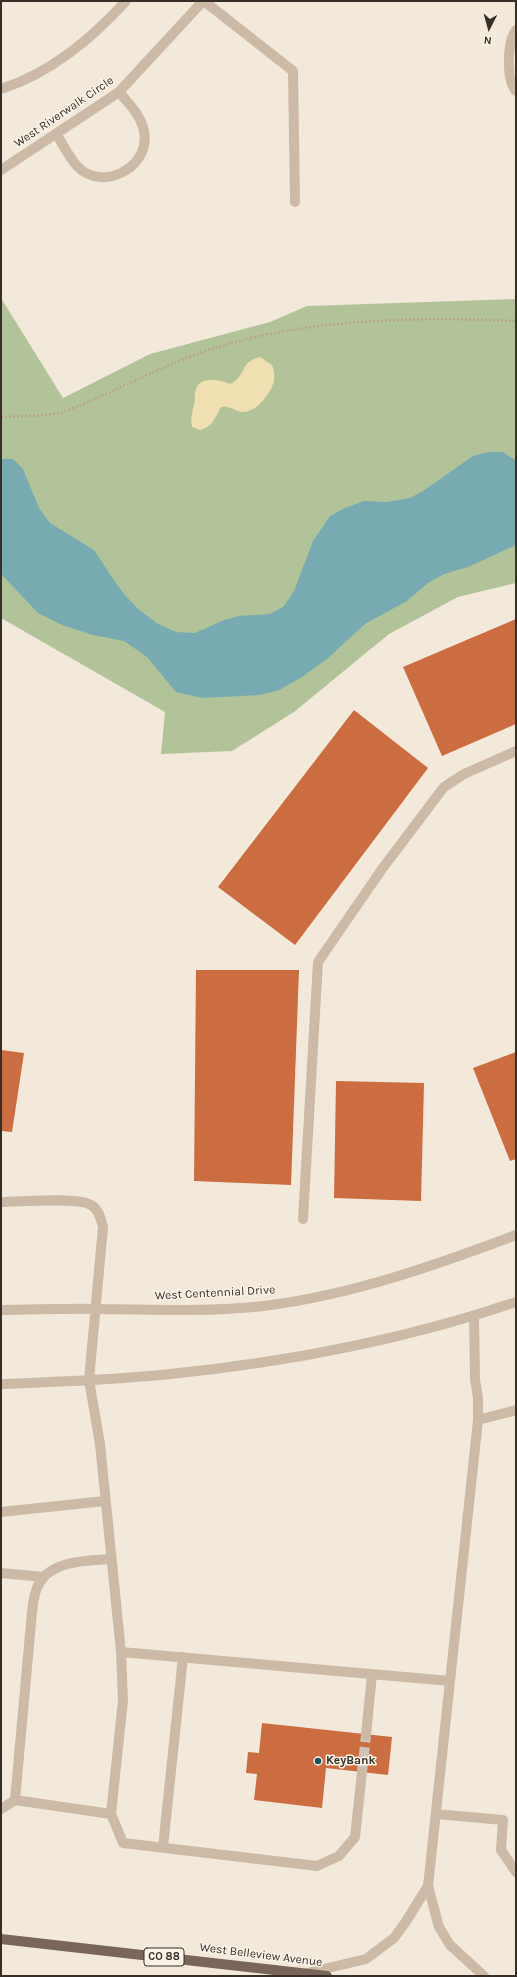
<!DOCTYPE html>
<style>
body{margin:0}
#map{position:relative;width:517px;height:1977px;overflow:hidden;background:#f3e9db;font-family:Karla,sans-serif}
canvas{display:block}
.frame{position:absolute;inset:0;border:2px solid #372e27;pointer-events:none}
.north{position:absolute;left:469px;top:8px;width:40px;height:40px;-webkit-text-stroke:3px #faf3e8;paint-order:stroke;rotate:186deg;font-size:11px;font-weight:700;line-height:16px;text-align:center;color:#372e27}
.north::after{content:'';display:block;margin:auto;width:14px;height:18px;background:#372e27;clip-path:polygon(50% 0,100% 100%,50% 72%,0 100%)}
</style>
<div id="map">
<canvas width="517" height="1977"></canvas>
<div class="frame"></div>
<div class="north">N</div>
</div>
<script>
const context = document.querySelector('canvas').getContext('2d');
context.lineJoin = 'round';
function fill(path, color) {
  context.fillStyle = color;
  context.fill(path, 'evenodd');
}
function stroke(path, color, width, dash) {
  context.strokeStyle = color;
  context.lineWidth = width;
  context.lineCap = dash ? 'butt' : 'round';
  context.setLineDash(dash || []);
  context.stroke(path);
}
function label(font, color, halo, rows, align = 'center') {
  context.font = font + ' Karla,sans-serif';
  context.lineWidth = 3;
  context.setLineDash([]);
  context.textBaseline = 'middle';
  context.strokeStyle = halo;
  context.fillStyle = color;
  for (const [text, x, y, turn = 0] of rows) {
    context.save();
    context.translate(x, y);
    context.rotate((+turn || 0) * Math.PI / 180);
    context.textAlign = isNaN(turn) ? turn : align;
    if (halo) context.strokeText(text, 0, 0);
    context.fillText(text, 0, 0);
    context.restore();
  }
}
fill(new Path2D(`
 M1 298 63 398 150 354 270 322 307 306 516 299V583L458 597 389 634 294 712 232 751 161 754 165 712 1 618Z`), '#b2c39a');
fill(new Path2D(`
 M260 357 272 365C274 370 275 376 274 381 271 393 257 411 245 412 236 413 230 404 221 407 215 417 213 427 200 430L192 427C190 416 193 410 195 400 195 398 194 396 195 394 197 375 217 379 230 384 246 377 240 361 260 357Z`), '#f0dfb0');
fill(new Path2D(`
 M488 452H503L516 461V545L468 567 444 574 428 583 407 601 365 624 328 658 302 677 279 690 260 695 202 698 176 692 147 657 124 641 93 635 62 625 38 613 1 574V459H13L23 469 39 508 50 523 94 550 111 576 124 594 138 609 158 624 176 632 195 633 224 620 239 616 270 614 284 606 294 591 313 541 330 516 345 508 364 501 387 502 410 498 423 491 473 456Z`), '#78abb1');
fill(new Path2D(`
 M516 619V724L442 756 403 667Z
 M354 710 428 768 295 945 218 887Z
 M196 970H299L291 1185 194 1181Z
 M1 1050 24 1053 12 1132 1 1131Z
 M516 1052V1159L510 1161 473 1068Z
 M336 1081 424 1083 421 1201 334 1198Z
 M262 1723 392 1737 388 1775 326 1768 322 1808 254 1800 257 1774 246 1773 248 1752 259 1753Z`), '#cb6d41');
stroke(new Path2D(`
 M362 1772 366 1735`), '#cdc4b7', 10, [10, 5]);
stroke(new Path2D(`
 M1 417 48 415 63 412C119 391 170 360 228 344 321 318 420 317 516 321`), '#b8a490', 2.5, [2, 2]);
stroke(new Path2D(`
 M204 1 293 71 295 202
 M516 30C507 42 506 79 516 91
 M1 89C51 73 91 39 126 1
 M57 135C63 145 69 157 77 166 103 194 155 165 143 127 139 113 128 103 119 92
 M1 170 119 92 203 1
 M1 1202C21 1202 74 1197 89 1204 98 1207 101 1219 103 1227L89 1380 100 1444 121 1652 450 1681
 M303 1219 318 962 382 869 444 787 464 774 516 751
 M1 1310C33 1310 65 1308 98 1309 153 1310 209 1312 264 1306 351 1295 434 1266 516 1235
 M474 1317 475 1379 478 1398V1420L428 1886 439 1927 450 1945 484 1976
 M1 1384C57 1382 114 1380 170 1374 288 1362 404 1340 516 1302
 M478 1420 516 1410
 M1 1512 105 1501
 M111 1559C86 1561 48 1560 37 1588 34 1595 33 1604 32 1612L15 1800 111 1814 123 1700 121 1652
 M1 1573 43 1577
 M366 1735 372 1674
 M1 1809 15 1800
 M111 1814 123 1843 317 1866 339 1856 355 1837 362 1772
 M436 1814 503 1820 501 1850 516 1872
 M163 1847 183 1657
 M307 1973 366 1959 394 1938 405 1923 428 1886`), '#ccbaa6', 10);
stroke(new Path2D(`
 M1 1939 327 1976`), '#7a6658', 10);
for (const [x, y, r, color] of [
 [318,1761,4,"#1b525b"]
]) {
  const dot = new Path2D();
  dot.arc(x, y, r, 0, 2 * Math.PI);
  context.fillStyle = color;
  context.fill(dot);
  stroke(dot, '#faf3e8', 1.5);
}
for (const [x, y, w] of [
 [164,1957,40]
]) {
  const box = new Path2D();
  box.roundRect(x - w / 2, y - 9, w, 18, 3);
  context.fillStyle = '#faf3e8';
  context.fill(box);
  stroke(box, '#372e27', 1);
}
label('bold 11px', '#372e27', null, [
 ["CO 88",164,1957]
]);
label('12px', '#372e27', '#faf3e8', [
 ["West Riverwalk Circle",64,112,-34],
 ["West Centennial Drive",215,1293,-3],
 ["West Belleview Avenue",261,1955,7]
]);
label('bold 12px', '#372e27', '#faf3e8', [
 ["KeyBank",326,1761]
], 'left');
</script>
